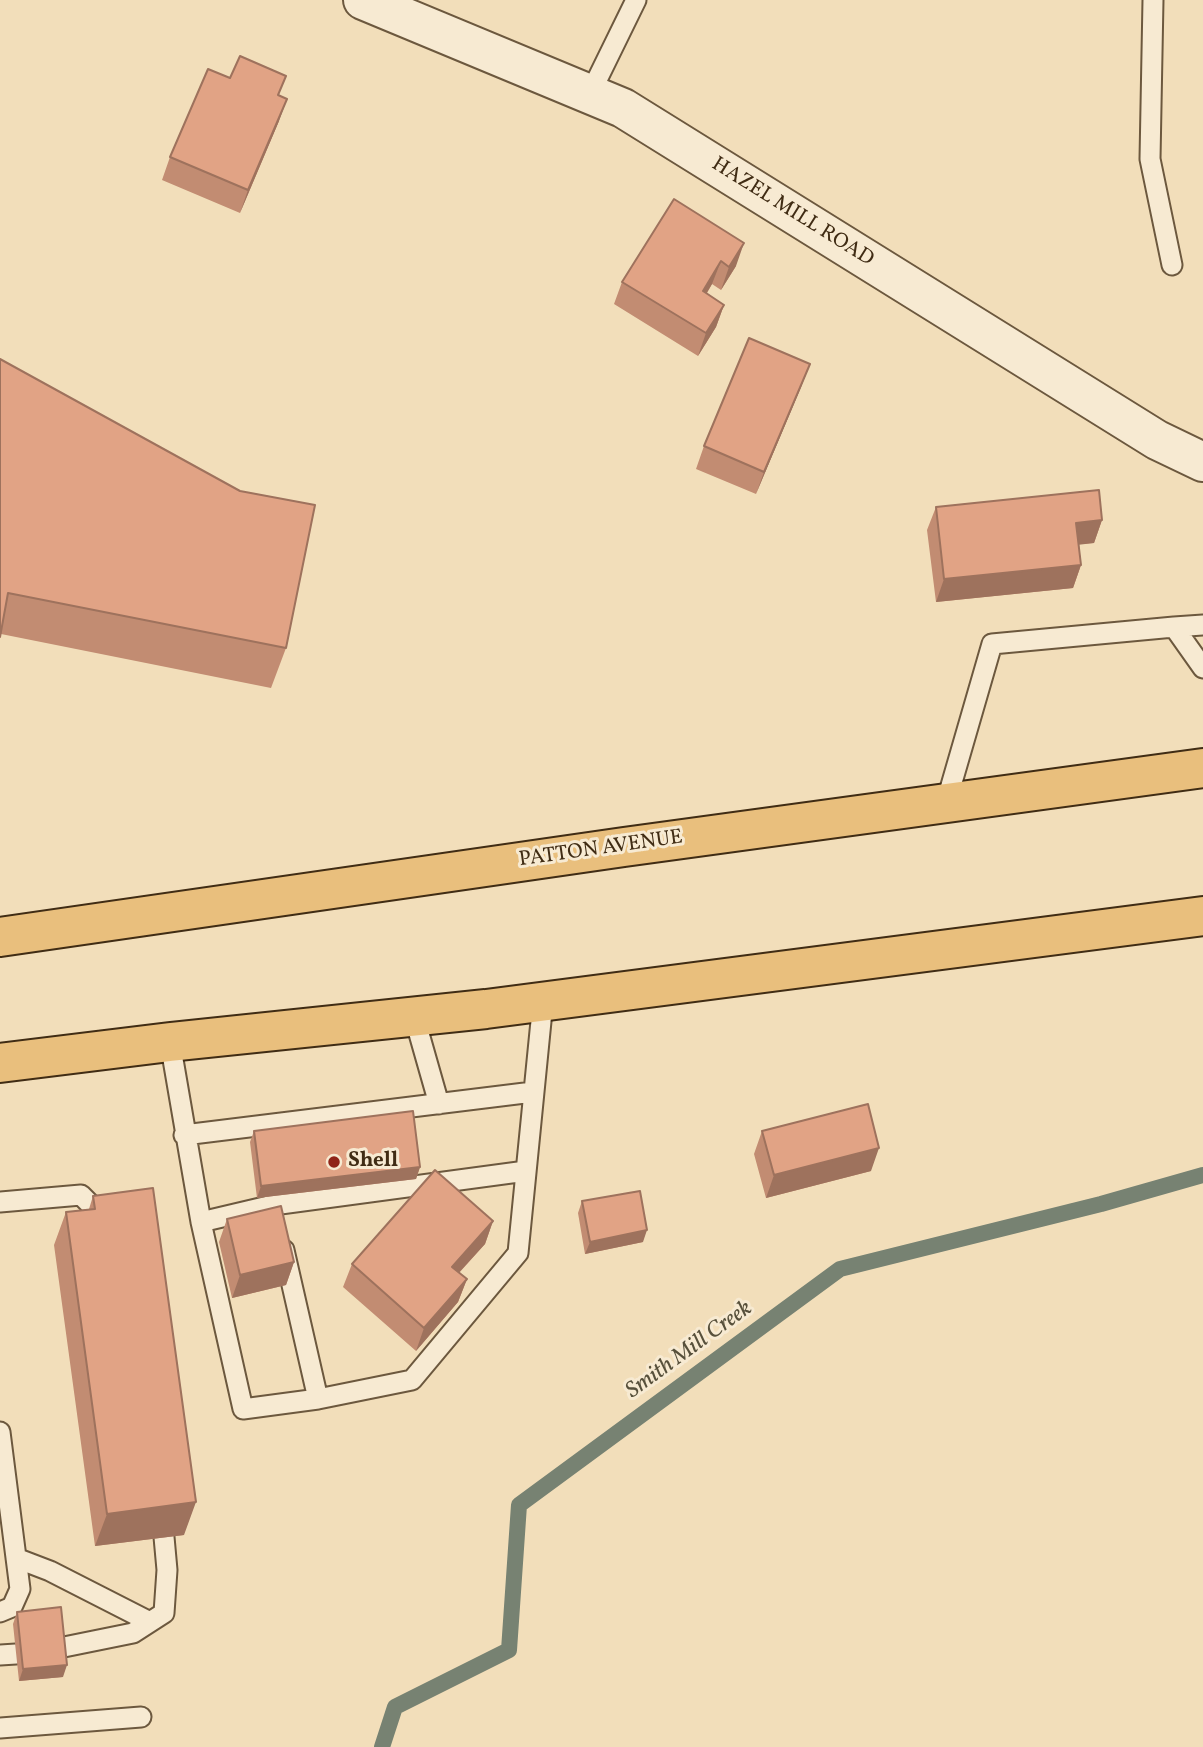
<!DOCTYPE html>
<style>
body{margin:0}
canvas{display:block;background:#f2deba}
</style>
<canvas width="1203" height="1747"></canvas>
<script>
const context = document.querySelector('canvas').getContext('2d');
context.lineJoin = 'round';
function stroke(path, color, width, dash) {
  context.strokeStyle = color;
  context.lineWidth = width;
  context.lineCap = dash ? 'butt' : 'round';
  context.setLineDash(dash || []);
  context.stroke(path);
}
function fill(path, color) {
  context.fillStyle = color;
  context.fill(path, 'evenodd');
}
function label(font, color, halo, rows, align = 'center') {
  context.font = font + ' Vollkorn,serif';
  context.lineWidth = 6;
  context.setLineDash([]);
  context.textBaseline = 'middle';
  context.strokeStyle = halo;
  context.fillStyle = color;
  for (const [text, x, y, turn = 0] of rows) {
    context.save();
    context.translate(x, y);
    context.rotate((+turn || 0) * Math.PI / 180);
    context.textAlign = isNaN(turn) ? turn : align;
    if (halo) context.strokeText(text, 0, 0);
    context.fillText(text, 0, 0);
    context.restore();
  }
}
stroke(new Path2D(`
 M382 1747 395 1707 509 1650 519 1505 840 1269 1101 1204 1203 1175`), '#778272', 16);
const service = new Path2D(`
 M1153 0 1150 159 1172 265
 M590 94 636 0
 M1174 627 1203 625
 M946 803 992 644 1174 627 1203 668
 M414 1016 439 1104
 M170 1042 201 1222 243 1409 318 1399 412 1380 518 1253 543 1001
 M184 1135 533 1092
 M0 1202 81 1195 108 1222
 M201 1222 273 1205 526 1171
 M284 1250 318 1399
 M0 1432 20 1589 12 1607 0 1612
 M16 1558 50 1571 150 1622
 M59 1648 133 1633 164 1613 167 1570 164 1537
 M0 1655 16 1654
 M0 1728 141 1717`);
const minor = new Path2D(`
 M363 0 623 108 1157 440 1203 462`);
const primary = new Path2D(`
 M0 937 624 847 1203 768
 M0 1063 170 1042 486 1009 1203 916`);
stroke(service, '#6c583e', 23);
stroke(minor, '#6c583e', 42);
stroke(primary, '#402c14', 42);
stroke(service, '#f7ead2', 19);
stroke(minor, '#f7ead2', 38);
stroke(primary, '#e9bf7d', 38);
fill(new Path2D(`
 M230 78 279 96V121L240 213 162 180 170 157Z
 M674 199 736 266 721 290 712 284 707 293 724 305 716 327 698 356 614 304 622 282Z
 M0 359 286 648 271 688 1 634Z
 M810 364 801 387 756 494 696 469 704 446Z
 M936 507 1102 520 1094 543 1079 544 1081 565 1073 588 936 602 927 530Z
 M254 1131 420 1167 416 1179 257 1198 250 1142Z
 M762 1131 871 1171 766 1198 754 1154Z
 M93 1196 184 1535 95 1546 54 1245 66 1212 89 1209Z
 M582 1201 643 1242 585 1254 578 1213Z
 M227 1219 294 1262 286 1285 232 1298 219 1242Z
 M493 1221 485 1244 459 1273 467 1279 458 1302 416 1351 343 1287 352 1264Z
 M17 1612 63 1677 19 1681 13 1624Z`), '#c28c72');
fill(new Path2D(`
 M287 99 279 121 240 213 248 190Z
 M744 243 736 266 721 290 729 267Z
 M721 261 712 284 694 314 703 291Z
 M724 305 716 327 698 356 706 333Z
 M810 364 801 387 756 494 764 472Z
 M1102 520 1094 543 1068 546 1076 523Z
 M1081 565 1073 588 936 602 944 579Z
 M879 1148 871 1171 766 1198 774 1175Z
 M420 1167 416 1179 257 1198 261 1186Z
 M493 1221 485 1244 444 1289 452 1267Z
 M647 1230 643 1242 585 1254 590 1242Z
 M294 1262 286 1285 232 1298 240 1275Z
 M467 1279 458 1302 416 1351 424 1328Z
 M196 1502 184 1535 95 1546 107 1514Z
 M67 1665 63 1677 19 1681 23 1669Z`), '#9e725d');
const building = new Path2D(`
 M240 56 286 76 278 95 287 99 248 190 170 157 208 69 230 78Z
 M674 199 744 243 729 267 721 261 703 291 724 305 706 333 622 282Z
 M749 338 810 364 764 472 704 446Z
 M0 359 240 491 315 505 286 648 8 593 0 637Z
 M1099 490 1102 520 1076 523 1081 565 944 579 936 507Z
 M868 1104 879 1148 774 1175 762 1131Z
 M413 1111 420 1167 261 1186 254 1131Z
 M435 1170 493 1221 452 1267 467 1279 424 1328 352 1264Z
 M153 1188 196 1502 107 1514 66 1212 95 1209 93 1196Z
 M640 1191 647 1230 590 1242 582 1201Z
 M281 1206 294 1262 240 1275 227 1219Z
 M61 1607 67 1665 23 1669 17 1612Z`);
fill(building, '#e1a385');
stroke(building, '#9e725d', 2);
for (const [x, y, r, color] of [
 [334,1162,7,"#8f2418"]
]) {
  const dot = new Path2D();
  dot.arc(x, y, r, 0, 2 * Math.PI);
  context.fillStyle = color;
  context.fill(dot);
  stroke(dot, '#f7ead2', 2.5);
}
label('21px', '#402c14', '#f7ead2', [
 ["HAZEL MILL ROAD",792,213,32],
 ["PATTON AVENUE",601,850,-8]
]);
label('bold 21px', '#402c14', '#f7ead2', [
 ["Shell",348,1162]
], 'left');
label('italic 23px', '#57503b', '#f7ead2', [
 ["Smith Mill Creek",690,1351,-36]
]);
</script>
